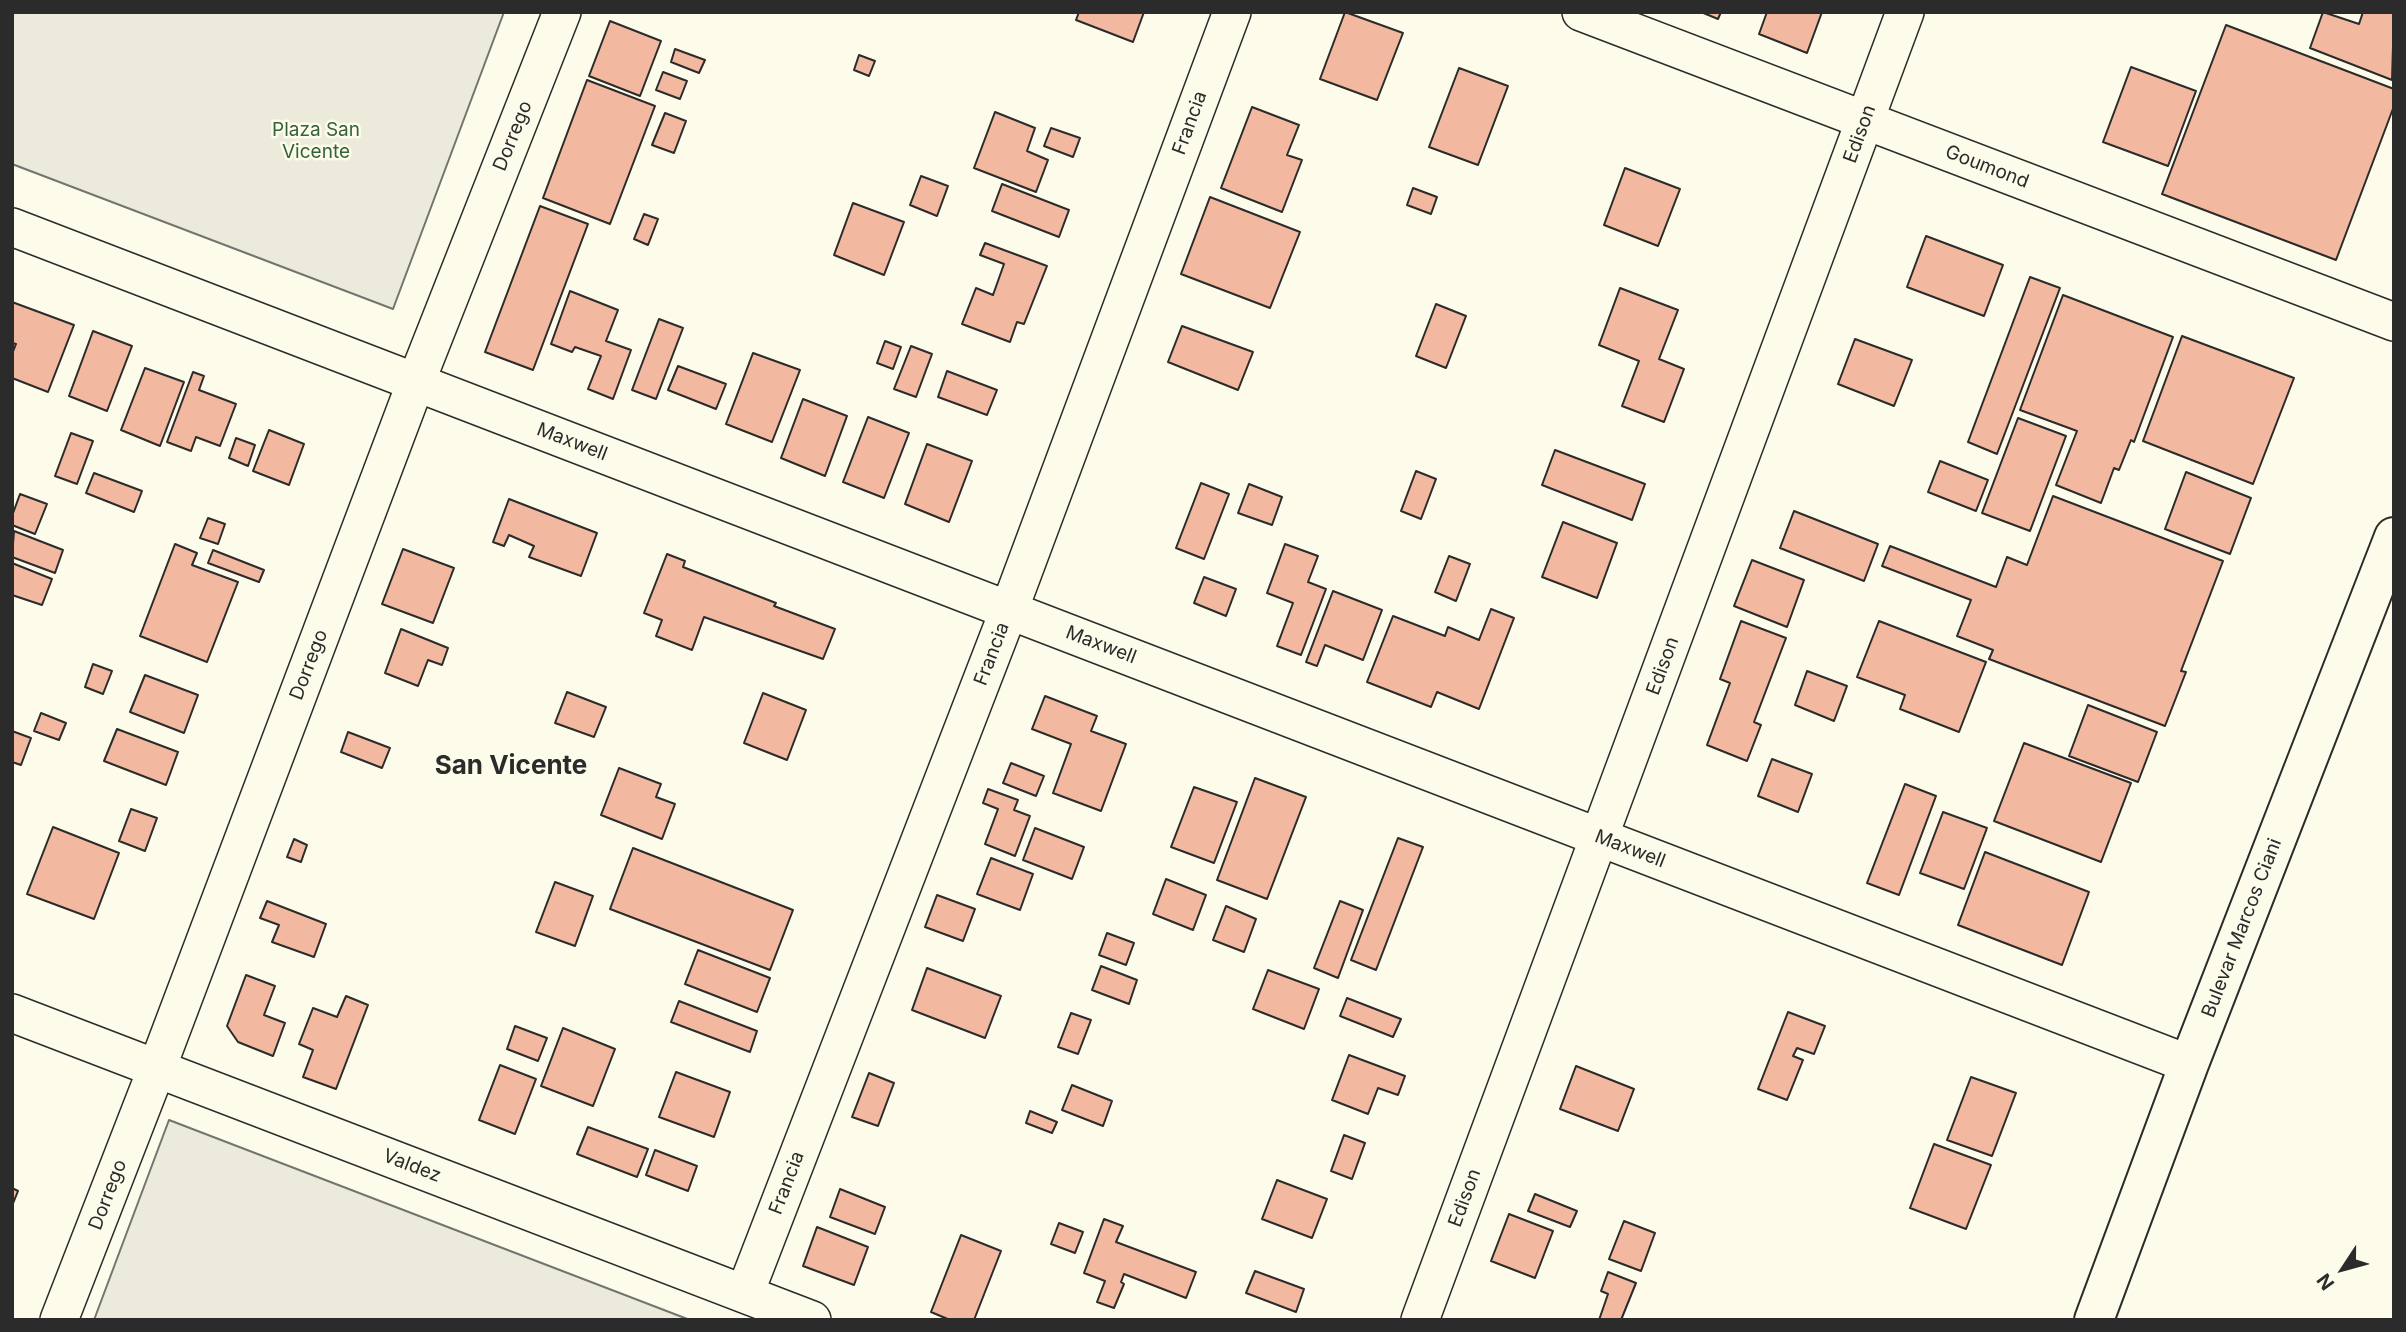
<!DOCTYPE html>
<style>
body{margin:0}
#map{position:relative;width:2406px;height:1332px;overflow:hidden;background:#fdfbea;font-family:Inter,sans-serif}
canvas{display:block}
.frame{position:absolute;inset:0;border:14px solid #2b2b2b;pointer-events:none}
.north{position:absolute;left:2308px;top:1234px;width:70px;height:70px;-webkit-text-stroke:5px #fdfbea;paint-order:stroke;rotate:234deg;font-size:19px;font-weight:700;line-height:28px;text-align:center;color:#2b2b2b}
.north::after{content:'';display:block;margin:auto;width:24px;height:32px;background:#2b2b2b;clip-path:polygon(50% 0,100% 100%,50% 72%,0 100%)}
</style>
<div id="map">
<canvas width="2406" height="1332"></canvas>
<div class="frame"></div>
<div class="north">N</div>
</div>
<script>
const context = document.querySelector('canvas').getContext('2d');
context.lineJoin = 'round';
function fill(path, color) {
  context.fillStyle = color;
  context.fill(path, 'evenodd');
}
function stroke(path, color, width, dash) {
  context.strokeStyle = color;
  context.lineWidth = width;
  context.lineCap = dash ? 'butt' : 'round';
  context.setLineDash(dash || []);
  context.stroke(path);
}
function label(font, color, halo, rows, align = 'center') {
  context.font = font + ' Inter,sans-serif';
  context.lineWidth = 5;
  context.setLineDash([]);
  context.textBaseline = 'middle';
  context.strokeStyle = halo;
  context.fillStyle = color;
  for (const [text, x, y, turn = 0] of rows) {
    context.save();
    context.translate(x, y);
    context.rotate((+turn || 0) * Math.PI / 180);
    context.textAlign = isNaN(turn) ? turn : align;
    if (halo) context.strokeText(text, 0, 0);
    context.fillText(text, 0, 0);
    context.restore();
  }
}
const green = new Path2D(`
 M12 12H504L393 309 12 164Z
 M169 1120 690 1320H94Z`);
fill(green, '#ecebdb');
stroke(green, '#74746e', 2);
const building = new Path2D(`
 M1079 12H1144L1133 42 1076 20Z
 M1345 12 1403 33 1377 100 1320 79Z
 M1701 12H1721L1718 19Z
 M1767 12H1822L1807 53 1759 34Z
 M2323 12 2359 24 2363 12H2394L2392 80 2310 48Z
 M610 21 661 41 640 96 589 76Z
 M2226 25 2394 89V106L2336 260 2162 194Z
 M675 49 705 60 699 73 671 62Z
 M859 55 875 61 869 76 854 70Z
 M2131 67 2196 91 2168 166 2103 142Z
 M1459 68 1508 86 1478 165 1429 147Z
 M663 72 687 81 680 99 656 90Z
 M587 80 655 106 610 224 543 198Z
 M1252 107 1299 125 1287 155 1302 160 1282 212 1221 188Z
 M995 112 1035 128 1027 151 1048 160 1036 192 974 168Z
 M665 113 686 121 674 153 652 145Z
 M1051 128 1080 138 1073 157 1044 146Z
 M1625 168 1680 189 1658 246 1604 225Z
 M921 176 948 186 937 216 910 205Z
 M1002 184 1069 210 1059 237 992 211Z
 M1413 188 1437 197 1431 214 1407 205Z
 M1210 197 1300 232 1270 308 1181 274Z
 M853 203 904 222 884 275 834 255Z
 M540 206 588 224 533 370 485 352Z
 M644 214 658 219 648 245 634 239Z
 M1926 236 2003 265 1984 316 1907 287Z
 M985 243 1047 266 1024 324 1017 322 1010 342 962 324 976 288 993 295 1004 264 980 255Z
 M2030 277 2060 288 1997 454 1968 442Z
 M1620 288 1678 310 1659 359 1684 369 1664 422 1622 406 1639 361 1599 345Z
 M570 291 618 310 606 341 631 350 613 399 588 389 601 356 575 347 572 352 551 344Z
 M2063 295 2173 337 2134 442 2131 440 2119 470 2114 468 2101 503 2056 485 2077 431 2020 410Z
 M12 302 74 325 48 392 12 378V354L16 344 12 343Z
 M1436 304 1466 316 1446 368 1416 356Z
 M659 319 683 328 656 399 632 390Z
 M1182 326 1253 352 1238 390 1168 362Z
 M93 331 132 346 107 411 69 396Z
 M2182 336 2294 378 2253 484 2143 441Z
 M1855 339 1912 360 1894 406 1838 384Z
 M885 341 901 347 893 369 877 363Z
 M911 346 932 354 916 397 894 389Z
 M753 353 800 370 772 442 726 424Z
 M678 366 726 384 716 409 668 390Z
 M145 368 184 382 160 446 121 430Z
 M947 371 997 390 987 415 938 397Z
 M193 372 204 376 199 390 236 404 220 446 196 437 191 451 167 442Z
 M803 399 847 416 825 476 781 458Z
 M868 417 909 433 884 498 843 482Z
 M2018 418 2066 436 2030 531 1982 513Z
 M269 430 304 444 289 485 253 471Z
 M71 433 93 441 77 484 55 476Z
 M236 438 255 445 248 466 229 458Z
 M927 444 972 461 949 522 905 504Z
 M1555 450 1645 484 1632 520 1542 485Z
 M1940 461 1988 480 1976 511 1928 492Z
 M1416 471 1436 479 1421 519 1401 511Z
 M2186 472 2251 498 2230 554 2165 529Z
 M94 473 142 491 134 512 86 493Z
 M1201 483 1229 494 1204 559 1176 548Z
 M1249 484 1282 497 1272 525 1238 513Z
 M20 494 47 504 35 534 12 525V516Z
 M2053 496 2223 561 2181 671 2186 672 2165 726 1989 659 1993 650 1957 636 1971 600 1882 566 1890 546 1996 587 2007 557 2027 565Z
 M509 499 597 533 581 576 529 557 534 546 509 535 504 546 493 542Z
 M1794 511 1878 544 1864 581 1780 548Z
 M208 518 225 524 218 544 200 538Z
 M1563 522 1617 543 1597 598 1542 577Z
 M14 531 63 550 55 573 12 557Z
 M175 544 197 553 192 565 238 582 207 662 140 636Z
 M1285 544 1318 556 1308 582 1326 589 1301 655 1277 646 1293 603 1267 593Z
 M403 549 454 568 433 623 382 604Z
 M213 550 264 570 259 582 208 563Z
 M667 554 685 561 683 567 776 603 774 606 835 629 823 659 704 617 692 650 656 636 662 620 644 613Z
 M1449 556 1470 564 1456 601 1435 592Z
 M1752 560 1804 580 1787 627 1734 606Z
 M12 563 52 579 42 605 12 595Z
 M1204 577 1236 589 1226 616 1194 603Z
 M1333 591 1382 610 1363 660 1325 645 1317 666 1306 662Z
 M1491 609 1514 618 1479 709 1437 692 1431 707 1367 682 1393 616 1445 636 1448 627 1479 640Z
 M1741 621 1786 638 1754 722 1761 725 1747 761 1707 745 1730 683 1720 679Z
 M1879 621 1986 662 1959 732 1900 709 1905 695 1857 677Z
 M401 629 448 648 442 665 428 660 418 686 385 673Z
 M93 664 112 671 103 694 85 687Z
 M1807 671 1847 686 1834 721 1795 705Z
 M145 675 198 695 184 733 130 712Z
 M567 692 606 707 594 737 555 723Z
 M763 693 806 710 787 760 744 743Z
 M1045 696 1097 716 1091 731 1126 744 1101 811 1053 793 1071 744 1032 729Z
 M2088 705 2157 732 2138 782 2069 756Z
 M41 713 66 723 59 740 34 731Z
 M117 729 178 752 166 785 104 761Z
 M12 731 31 738 21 765 12 762Z
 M348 732 390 748 382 768 341 752Z
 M2024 743 2131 783 2101 862 1994 821Z
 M1772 759 1812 774 1798 812 1758 796Z
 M1011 763 1044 776 1036 796 1003 783Z
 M619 768 661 784 656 797 675 804 662 839 601 815Z
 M1255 778 1306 797 1267 899 1217 880Z
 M1905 784 1936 796 1899 895 1867 883Z
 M1194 787 1237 802 1214 863 1171 847Z
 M988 789 1018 800 1014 810 1030 816 1015 856 985 844 998 809 983 803Z
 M131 809 157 818 145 851 119 841Z
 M1943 812 1987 828 1964 889 1920 873Z
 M53 827 119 853 94 919 27 894Z
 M1035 828 1084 847 1072 879 1023 860Z
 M1398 838 1423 847 1376 970 1351 960Z
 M294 839 307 845 301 862 287 857Z
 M633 848 793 910 770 970 610 909Z
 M1985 852 2089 892 2062 965 1958 925Z
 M991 858 1033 874 1020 910 977 894Z
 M1166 879 1206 895 1193 930 1153 914Z
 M555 882 593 896 575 946 536 932Z
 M937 895 975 909 963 941 925 927Z
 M267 901 326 924 314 957 272 942 279 925 260 918Z
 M1340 901 1363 910 1338 978 1314 968Z
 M1226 906 1256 919 1244 952 1213 940Z
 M1107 933 1134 943 1126 965 1099 955Z
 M698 950 770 978 757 1012 685 984Z
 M1101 966 1137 980 1129 1004 1092 990Z
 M927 968 1001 996 985 1038 912 1010Z
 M1268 970 1319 989 1304 1029 1253 1009Z
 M246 975 275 986 264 1015 285 1023 273 1056 238 1042 227 1026Z
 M346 996 368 1005 336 1089 303 1077 313 1050 299 1044 313 1008 337 1017Z
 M1347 998 1401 1019 1393 1037 1340 1016Z
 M679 1001 757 1031 750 1052 671 1022Z
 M1788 1012 1825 1026 1814 1054 1797 1048 1793 1056 1803 1060 1787 1100 1758 1089Z
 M1071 1013 1091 1020 1078 1054 1058 1047Z
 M515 1026 547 1038 538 1061 507 1049Z
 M563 1028 615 1049 593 1106 541 1086Z
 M1349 1055 1405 1076 1398 1095 1378 1088 1368 1114 1332 1100Z
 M500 1065 536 1079 515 1134 479 1120Z
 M1576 1066 1634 1089 1618 1131 1560 1109Z
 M676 1072 730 1092 714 1137 659 1117Z
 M869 1073 894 1083 878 1126 852 1117Z
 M1971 1077 2016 1093 1992 1156 1947 1140Z
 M1072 1085 1112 1101 1103 1126 1062 1110Z
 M1030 1111 1057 1122 1052 1133 1026 1123Z
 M588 1127 648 1149 637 1177 577 1154Z
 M1344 1135 1365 1143 1352 1179 1331 1171Z
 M1934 1144 1991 1165 1966 1229 1910 1208Z
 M655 1150 697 1166 688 1191 646 1175Z
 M1277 1180 1327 1199 1312 1238 1262 1219Z
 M12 1188 18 1191 12 1206Z
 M840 1189 885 1207 875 1234 830 1217Z
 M1535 1194 1577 1211 1570 1227 1528 1211Z
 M1509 1214 1553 1231 1535 1278 1491 1261Z
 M1104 1219 1123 1226 1116 1242 1196 1272 1186 1298 1124 1274 1121 1282 1124 1284 1114 1308 1097 1302 1105 1281 1084 1273Z
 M1624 1221 1655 1233 1641 1271 1609 1259Z
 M1059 1223 1083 1232 1075 1253 1051 1244Z
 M817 1227 868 1247 854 1285 803 1266Z
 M961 1235 1001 1251 974 1320H950L931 1312Z
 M1255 1271 1304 1289 1296 1312 1246 1293Z
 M1608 1272 1636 1283 1621 1320H1599L1608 1294 1601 1291Z`);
fill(building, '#f2b8a0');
stroke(building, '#2b2b2b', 2);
const minor = new Path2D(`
 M1581 12 2394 322
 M12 227 2189 1064
 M12 1013 812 1320
 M745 1293 1009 610 1232 12
 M59 1320 157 1068 416 382 562 12
 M1420 1320 1905 12`);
const trunk = new Path2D(`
 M2094 1320 2189 1064 2394 537`);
stroke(minor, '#2b2b2b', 40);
stroke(trunk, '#2b2b2b', 42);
stroke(minor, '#fdfbea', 37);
stroke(trunk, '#fdfbea', 38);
label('19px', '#2b2b2b', '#fdfbea', [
 ["Francia",1190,123,-70],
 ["Edison",1860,134,-70],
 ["Dorrego",513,136,-68],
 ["Goumond",1987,167,21],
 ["Maxwell",572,442,21],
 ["Maxwell",1101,645,21],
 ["Francia",992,654,-69],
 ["Dorrego",309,665,-69],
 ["Edison",1663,666,-70],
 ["Maxwell",1630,849,21],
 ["Bulevar Marcos Ciani",2242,928,-69],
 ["Valdez",412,1166,21],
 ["Francia",787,1183,-69],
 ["Dorrego",108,1195,-69],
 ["Edison",1465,1198,-70]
]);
label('19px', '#34623c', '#fdfbea', [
 ["Plaza San",316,130],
 ["Vicente",316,152]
]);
label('bold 26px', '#2b2b2b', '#fdfbea', [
 ["San Vicente",511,766]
]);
</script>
